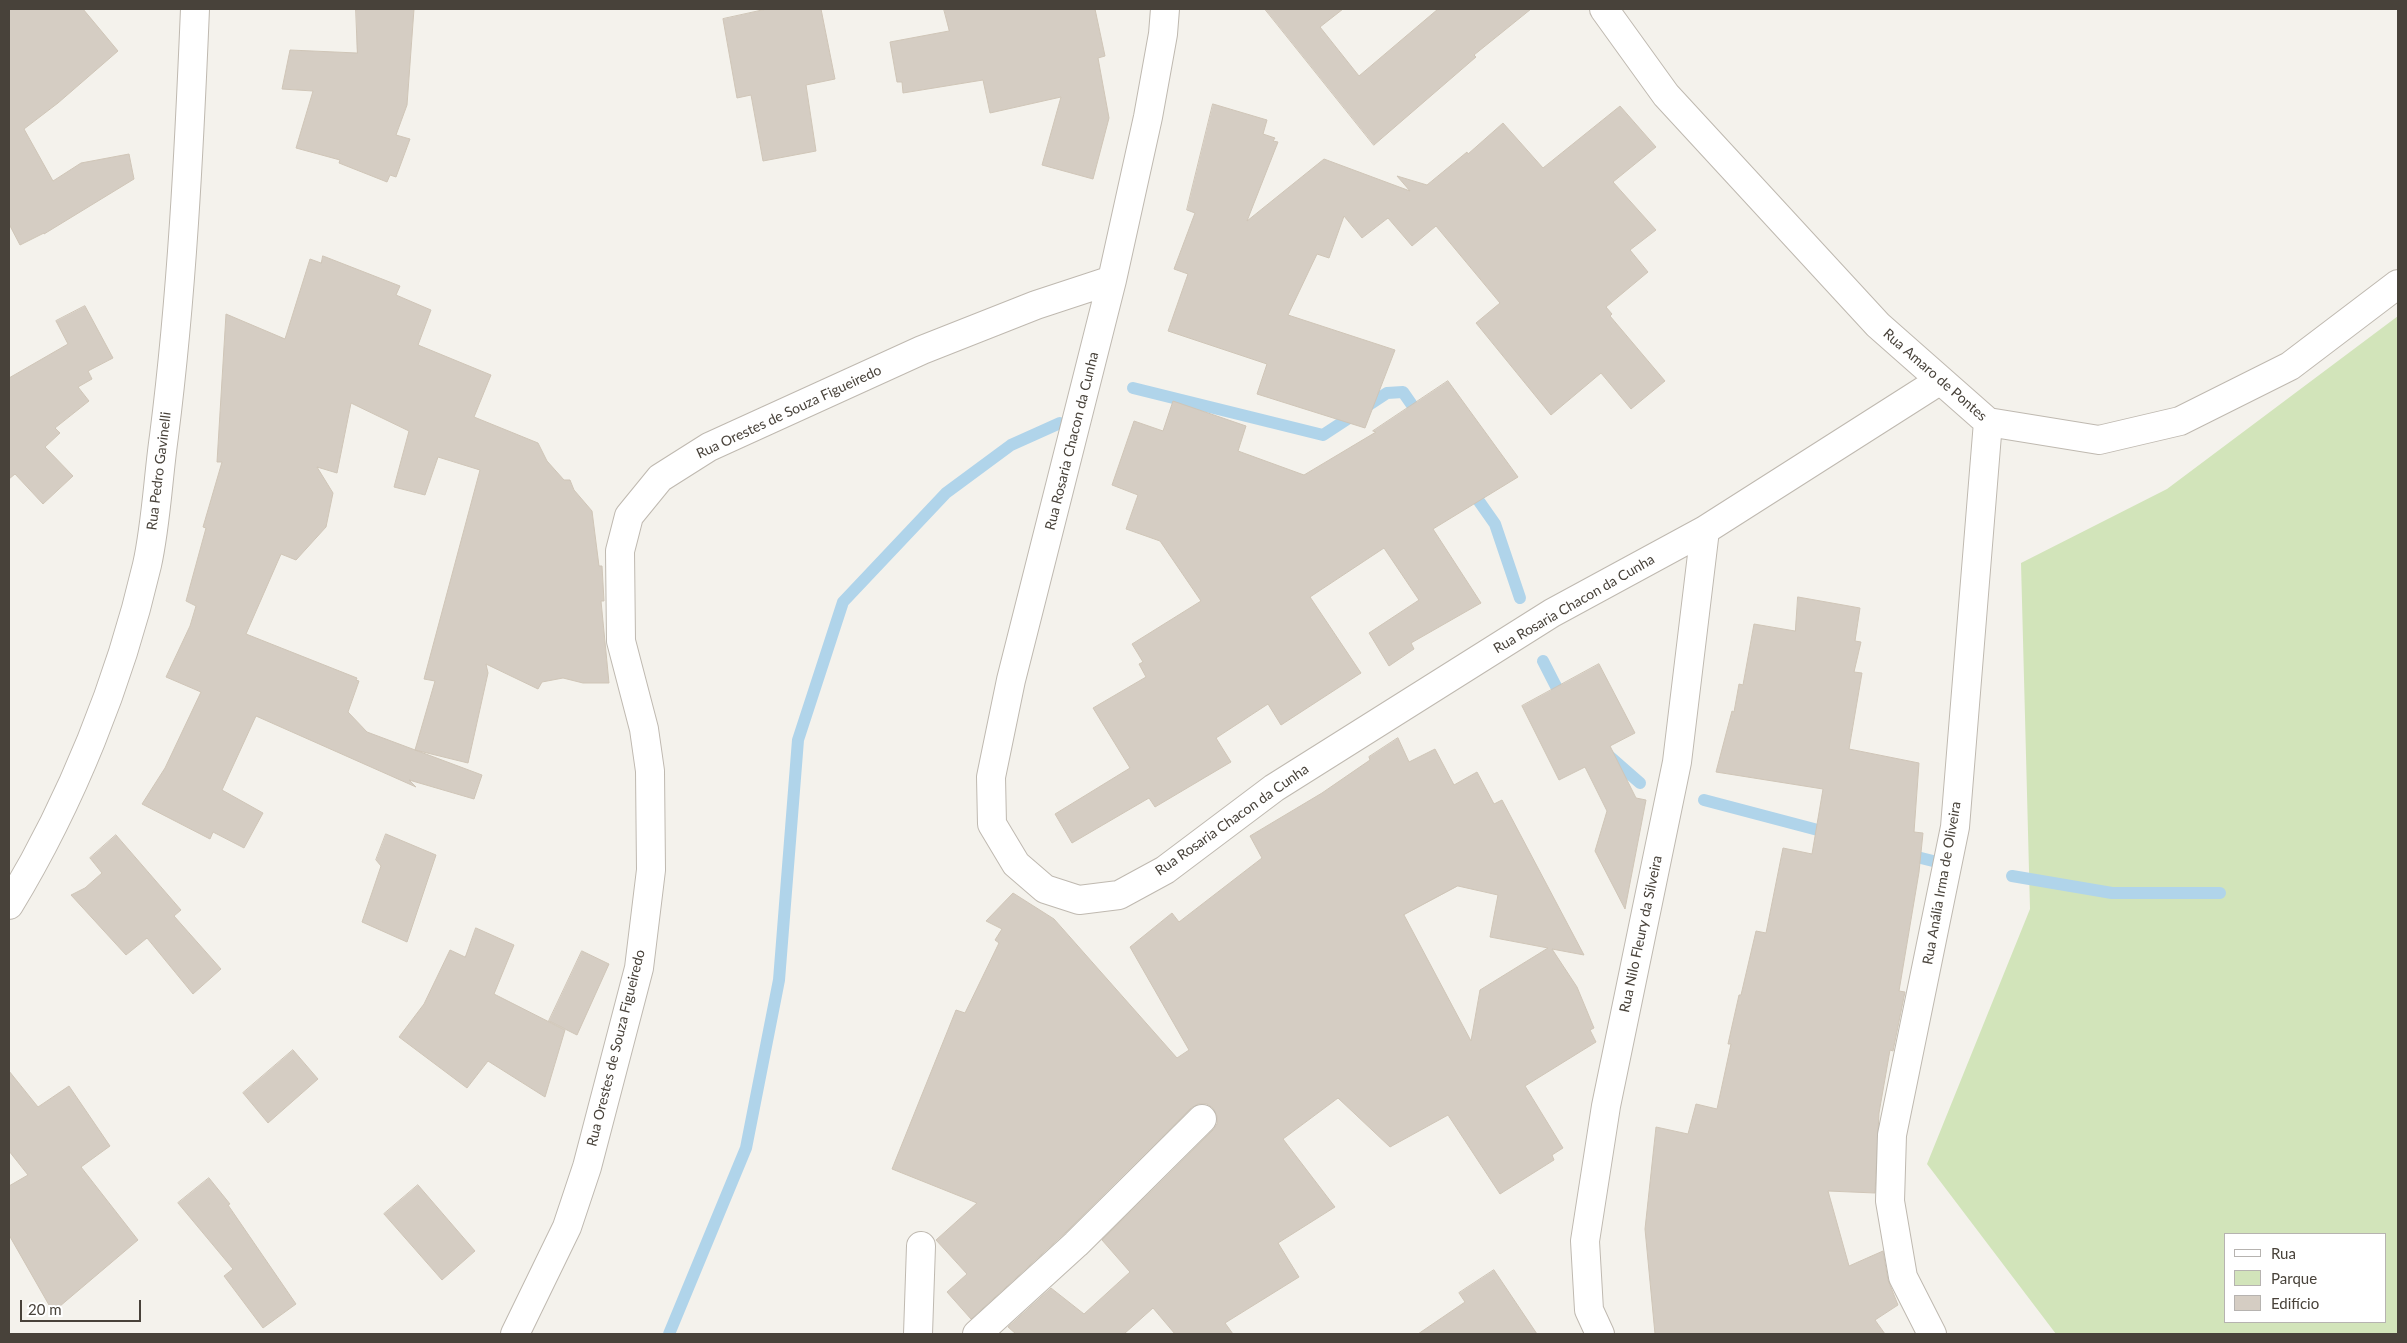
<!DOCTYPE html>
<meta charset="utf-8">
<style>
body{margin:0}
#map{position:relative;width:2407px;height:1343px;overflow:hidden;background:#f4f2ec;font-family:Lato,sans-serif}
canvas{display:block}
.frame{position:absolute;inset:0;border:10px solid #48423a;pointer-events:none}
.legend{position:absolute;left:2224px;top:1233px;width:162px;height:90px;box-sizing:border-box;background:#fff;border:1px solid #b6b3b0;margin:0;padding:6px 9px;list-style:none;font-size:15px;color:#48423a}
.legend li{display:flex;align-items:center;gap:10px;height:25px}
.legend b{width:25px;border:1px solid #b6b3b0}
.scale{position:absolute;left:20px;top:1300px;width:121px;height:22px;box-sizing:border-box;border:2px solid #48423a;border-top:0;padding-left:6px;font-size:15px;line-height:18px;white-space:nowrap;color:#48423a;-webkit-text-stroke:4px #fff;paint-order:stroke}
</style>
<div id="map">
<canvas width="2407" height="1343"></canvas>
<div class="frame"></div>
<ul class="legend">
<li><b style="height:6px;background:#fff"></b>Rua</li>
<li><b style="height:14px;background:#d2e4ba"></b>Parque</li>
<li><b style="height:14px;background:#d5cdc3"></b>Edifício</li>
</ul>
<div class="scale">20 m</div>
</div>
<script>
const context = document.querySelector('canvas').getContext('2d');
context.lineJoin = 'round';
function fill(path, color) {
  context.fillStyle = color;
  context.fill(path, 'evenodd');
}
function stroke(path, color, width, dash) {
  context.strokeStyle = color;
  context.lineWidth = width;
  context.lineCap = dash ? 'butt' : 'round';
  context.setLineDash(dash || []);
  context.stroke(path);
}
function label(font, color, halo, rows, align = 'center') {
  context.font = font + ' Lato,sans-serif';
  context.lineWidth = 5;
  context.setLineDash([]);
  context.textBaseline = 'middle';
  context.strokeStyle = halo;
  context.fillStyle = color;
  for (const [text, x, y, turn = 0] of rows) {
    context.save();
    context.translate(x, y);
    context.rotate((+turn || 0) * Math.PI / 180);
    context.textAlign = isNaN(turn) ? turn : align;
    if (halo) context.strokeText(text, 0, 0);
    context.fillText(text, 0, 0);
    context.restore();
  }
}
fill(new Path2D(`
 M2398 316V1334H2056L1927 1164 2030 909 2021 563 2167 489ZM2226 1234H2386V1322H2226Z`), '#d2e4ba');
stroke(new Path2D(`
 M1133 388 1323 435 1387 393 1403 392 1421 418
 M1469 487 1495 524 1520 598
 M1543 661 1564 702
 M1608 755 1640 783
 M1704 800 1833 834
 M1905 854 1949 865
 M2012 876 2112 893H2220
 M669 1334 746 1148 779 980 798 740 843 602 946 493 1011 445 1060 423`), '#b0d4ea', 12);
const building = new Path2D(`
 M9 9H83L118 51 58 103 24 129 53 181 81 163 129 154 134 179 44 234V233L20 245 9 224Z
 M356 9H414L407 105 396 135 410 139 396 177 390 175 387 182 339 163 340 160 296 148 313 91 282 89 290 50 357 53Z
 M767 9H821L835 79 806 85 816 151 763 161 751 95 737 98 723 19Z
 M944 9H1095L1105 56 1098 58 1109 118 1093 179 1042 165 1061 97 990 113 983 80 903 93 902 82H897L890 42 949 31Z
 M1265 9H1343L1320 27 1359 76 1438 9H1531L1474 55 1476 57 1374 145Z
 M1213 104 1267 120 1263 134 1275 138 1273 141 1278 142 1247 221 1324 159 1410 191 1397 176 1427 185 1467 152 1468 154 1503 123 1543 168 1620 106 1656 147 1613 182 1656 230 1630 250 1648 272 1606 307 1612 314 1610 316 1665 381 1631 409 1601 373 1551 415 1476 323 1500 303 1436 226 1412 246 1388 218 1362 238 1344 216 1329 258 1317 254 1288 315 1395 350 1365 428 1257 394 1267 364 1168 331 1188 274 1174 269 1195 213 1187 210Z
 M323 256 400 286 396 295 431 310 418 345 491 375 474 417 538 443 547 461 564 480H570L574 490 592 511 599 566H602L604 601H601L609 683H583L563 678 542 682 538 689 486 664 488 673 468 763 415 750 435 681 424 679 480 470 438 457 425 495 394 487 409 431 351 403 337 473 317 467 333 493 326 527 296 560 281 554 246 634 357 678 356 680 359 681 348 712 367 732 482 775 474 799 409 780 416 787 256 716 222 790 263 813 244 848 213 832 210 839 142 804 165 768 201 692 166 677 190 626 196 606 186 601 206 528 203 527 222 462H217L226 314 285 339 310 259 321 263Z
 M85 306 113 358 88 371 92 379 78 387 89 401 55 428 60 433 45 447 73 476 43 504 15 474 9 479V378L68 344 56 321Z
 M1448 381 1518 477 1433 529 1481 603 1411 643 1414 649 1389 666 1369 633 1419 600 1384 548 1310 597 1361 673 1281 725 1268 704 1216 738 1231 762 1155 807 1149 798 1072 843 1055 814 1130 768 1093 708 1146 677 1139 664 1143 662 1132 644 1201 601 1160 541 1126 529 1138 495 1112 485 1134 421 1163 431 1173 401 1246 426 1238 451 1304 475 1376 432 1373 431Z
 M1798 597 1860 608 1855 641 1861 642 1854 672 1862 673 1849 749 1919 763 1914 832 1923 833 1919 872 1899 991 1905 992 1893 1051 1890 1050 1879 1113 1875 1193 1828 1191 1849 1266 1883 1251 1888 1280 1898 1305 1875 1320 1885 1334H1655L1645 1229 1656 1127 1688 1134 1696 1104 1717 1109 1731 1044H1728L1739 995H1741L1756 931 1766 933 1783 848 1812 854 1823 789 1716 772 1732 711 1734 712 1739 684 1743 685 1754 624 1795 631Z
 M1599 664 1635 733 1610 746 1636 798 1646 800 1625 909 1595 851 1607 811 1585 767 1559 780 1522 706Z
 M1398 738 1409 762 1435 749 1454 785 1477 772 1494 804 1502 800 1584 955 1552 949 1577 987 1594 1028 1590 1030 1596 1042 1525 1086 1563 1148 1552 1155 1554 1160 1500 1194 1448 1115 1390 1147 1338 1098 1283 1139 1335 1207 1278 1243 1299 1277 1225 1323 1233 1334H1175L1153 1308 1124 1334H1016L1008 1327 1051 1288 1084 1314 1130 1272 1102 1240 1213 1130 1217 1124V1116L1213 1108 1207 1104H1198L1191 1108 1065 1233 971 1319 947 1292 967 1274 936 1240 977 1203 892 1169 956 1010 965 1013 999 943 995 940 1002 929 986 921 1013 893 1054 919 1177 1058 1189 1050 1130 947 1172 913 1179 922 1262 858 1250 836 1322 793 1370 760 1369 757ZM1458 886 1498 895 1490 937 1548 948 1480 990 1471 1041 1404 915Z
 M386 834 436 855 407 942 362 922 381 866 376 860Z
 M116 835 181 910 174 916 221 969 193 994 147 938 126 955 71 895 85 888 102 873 90 858Z
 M476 928 514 945 494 994 565 1030 545 1097 488 1061 467 1088 399 1037 424 1004 450 950 465 957Z
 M582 951 609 964 577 1035 549 1021Z
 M293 1050 318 1079 268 1123 243 1093Z
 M9 1071 38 1107 69 1086 110 1146 81 1167 138 1240 53 1312 9 1235V1186L28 1175 9 1151Z
 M209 1178 230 1204 228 1205 296 1304 263 1328 224 1276 233 1269 178 1203Z
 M418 1185 475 1251 442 1280 384 1214Z
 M1494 1270 1537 1334H1418L1465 1302 1459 1293Z`);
fill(building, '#d5cdc3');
stroke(building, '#cfc5b7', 1);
const minor = new Path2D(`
 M1165 9 1163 34 1148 117 1112 280 1011 680 991 777 992 824 1016 864 1045 889 1079 900 1119 895 1165 870 1274 788 1552 613 1705 530 1939 381
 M1604 9 1666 95 1878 325 1988 422 2099 440 2180 421 2290 366 2398 284
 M9 905C71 803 120 682 147 565 156 525 158 478 164 436 182 294 189 152 195 9
 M515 1334 567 1227 587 1167 639 968 651 870 650 771 644 729 621 641 620 551 629 516 660 478 709 447 922 350 1036 305 1112 280
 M918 1334 921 1246
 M977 1334 1076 1244 1202 1119
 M1600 1334 1589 1310 1585 1241 1606 1106 1677 762 1705 530
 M1932 1334 1903 1277 1890 1201 1892 1135 1955 827 1988 422`);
stroke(minor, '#bfb9b0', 30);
stroke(minor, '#fff', 28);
label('14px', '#48423a', '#fff', [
 ["Rua Amaro de Pontes",1935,375,41],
 ["Rua Orestes de Souza Figueiredo",789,412,-25],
 ["Rua Rosaria Chacon da Cunha",1072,441,-76],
 ["Rua Pedro Gavinelli",159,471,-83],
 ["Rua Rosaria Chacon da Cunha",1574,604,-30],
 ["Rua Rosaria Chacon da Cunha",1232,820,-35],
 ["Rua Anália Irma de Oliveira",1942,883,-80],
 ["Rua Nilo Fleury da Silveira",1641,934,-78],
 ["Rua Orestes de Souza Figueiredo",616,1048,-76]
]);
</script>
